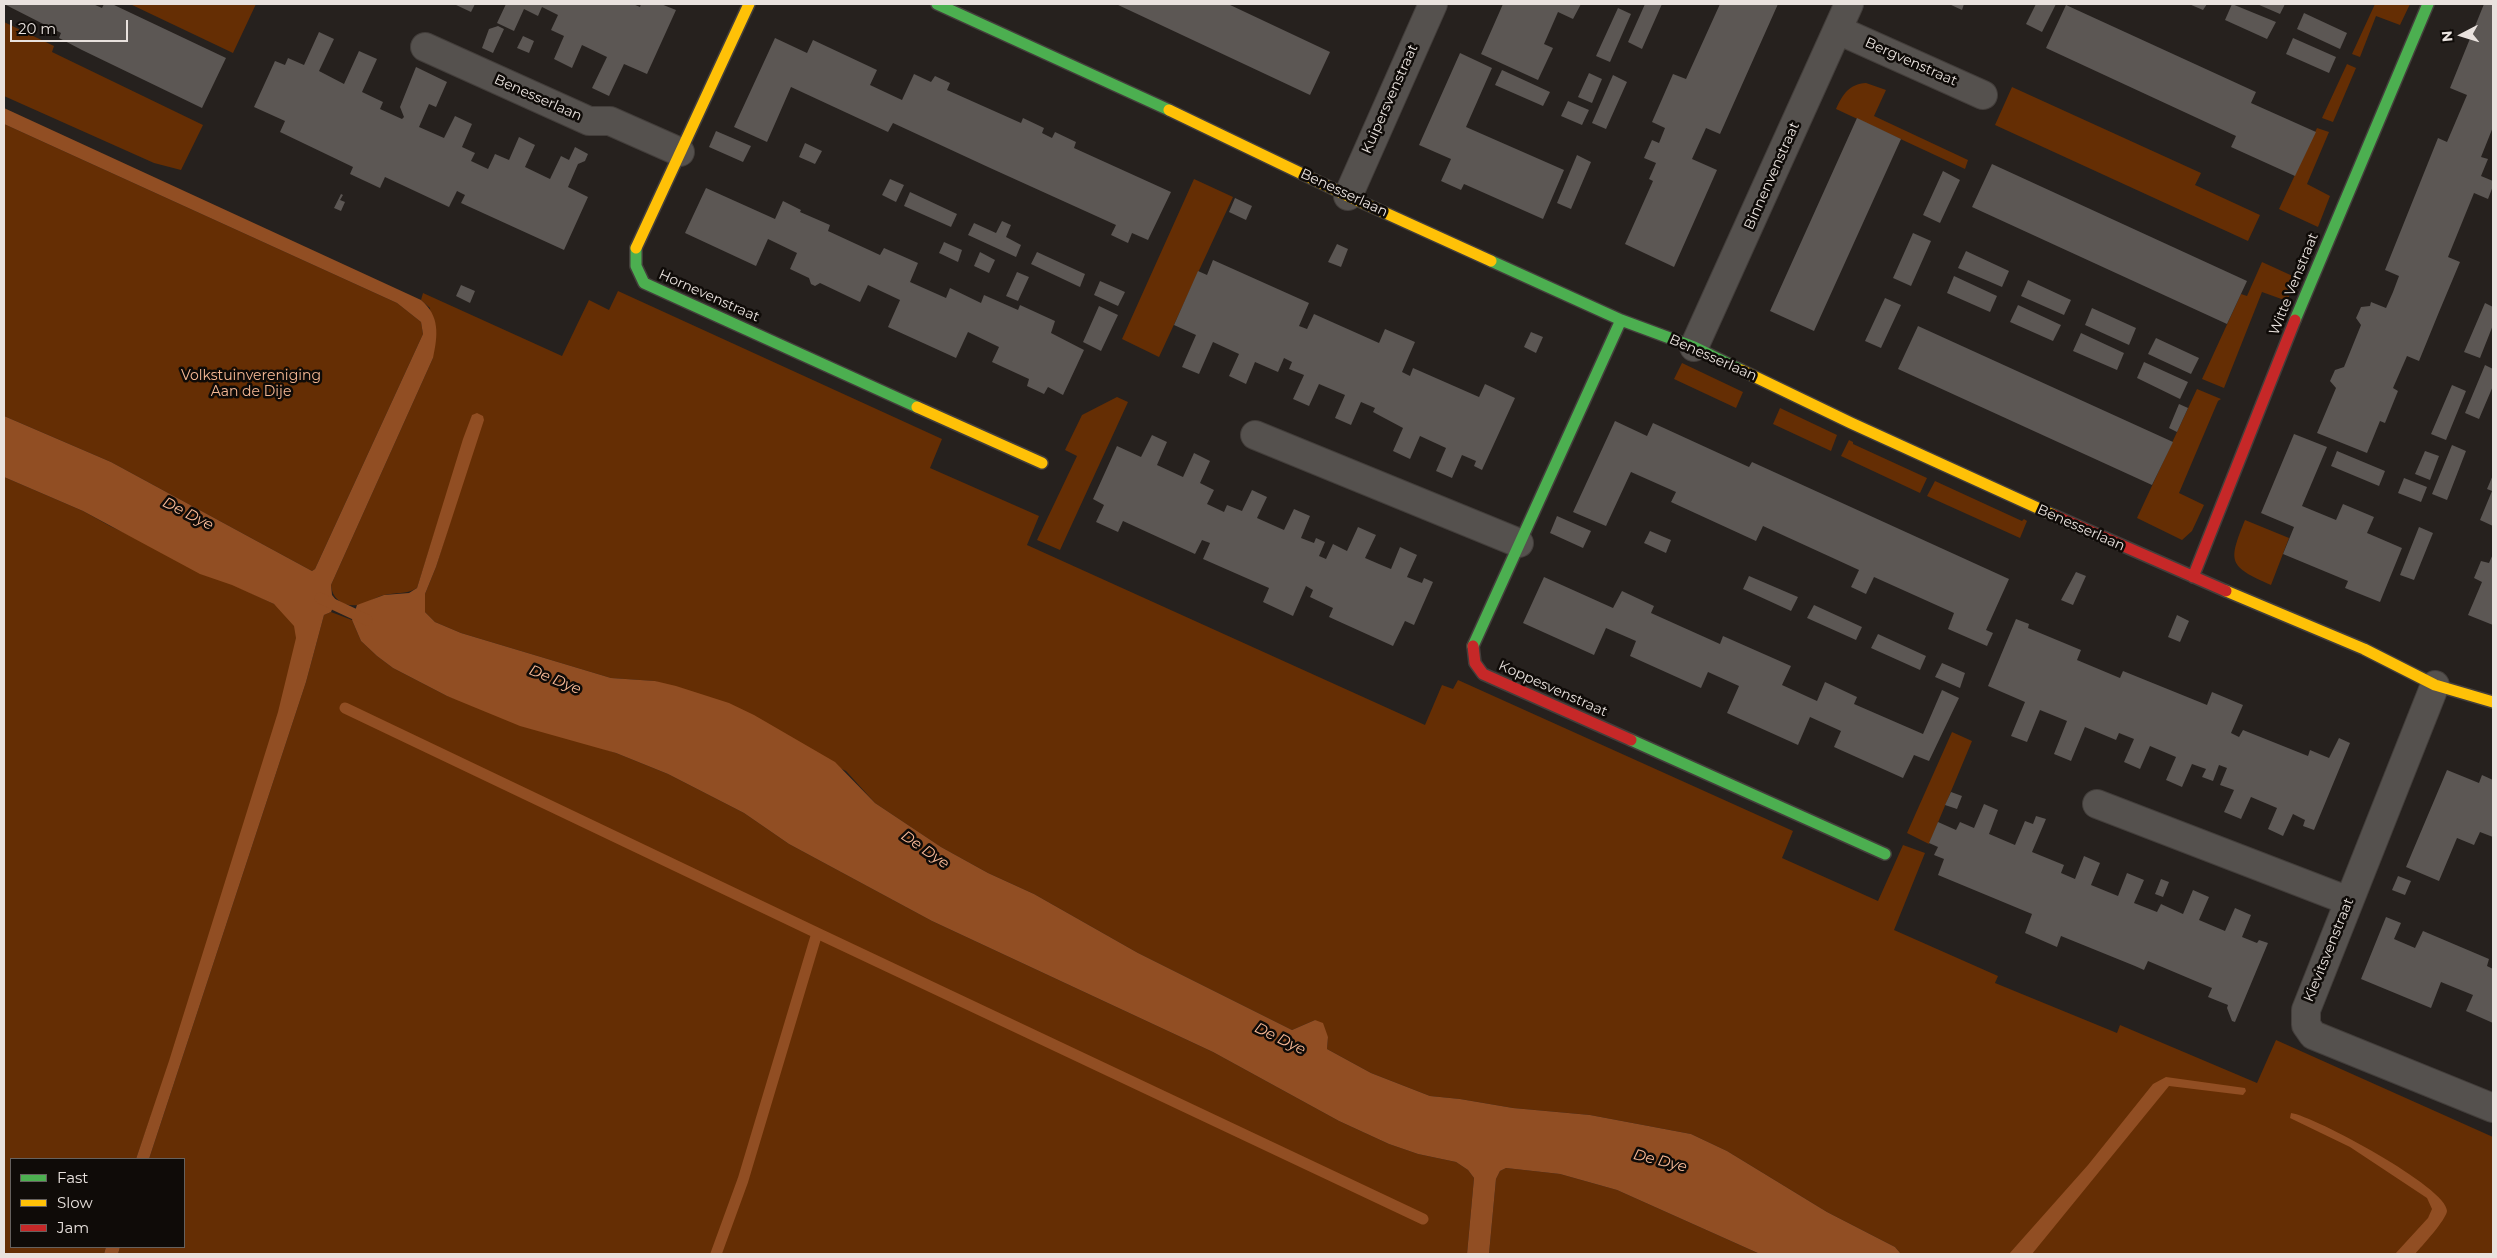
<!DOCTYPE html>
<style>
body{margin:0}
#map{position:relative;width:2497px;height:1258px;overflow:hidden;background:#26211e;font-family:Montserrat,sans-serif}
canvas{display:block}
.frame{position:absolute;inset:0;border:5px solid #e9e2de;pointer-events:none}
.legend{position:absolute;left:10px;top:1158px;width:175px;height:90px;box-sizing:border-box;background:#0f0b08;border:1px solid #66615e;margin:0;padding:6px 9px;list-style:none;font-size:15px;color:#e9e2de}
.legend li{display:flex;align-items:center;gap:10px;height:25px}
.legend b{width:25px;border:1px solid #66615e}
.north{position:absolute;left:2437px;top:10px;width:50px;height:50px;-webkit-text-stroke:4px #0f0b08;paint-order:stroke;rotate:265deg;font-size:14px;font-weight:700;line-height:20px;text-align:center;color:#e9e2de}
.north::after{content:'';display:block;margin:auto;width:18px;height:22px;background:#e9e2de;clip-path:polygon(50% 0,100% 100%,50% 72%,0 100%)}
.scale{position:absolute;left:10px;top:20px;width:118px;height:22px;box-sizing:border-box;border:2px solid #e9e2de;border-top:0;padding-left:6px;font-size:15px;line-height:18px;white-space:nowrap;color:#e9e2de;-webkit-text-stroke:4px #0f0b08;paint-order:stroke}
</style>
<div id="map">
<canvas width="2497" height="1258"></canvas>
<div class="frame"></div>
<ul class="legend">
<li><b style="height:6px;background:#4caf50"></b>Fast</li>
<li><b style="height:6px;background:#ffc107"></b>Slow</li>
<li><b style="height:6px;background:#c62828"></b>Jam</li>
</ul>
<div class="north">N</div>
<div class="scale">20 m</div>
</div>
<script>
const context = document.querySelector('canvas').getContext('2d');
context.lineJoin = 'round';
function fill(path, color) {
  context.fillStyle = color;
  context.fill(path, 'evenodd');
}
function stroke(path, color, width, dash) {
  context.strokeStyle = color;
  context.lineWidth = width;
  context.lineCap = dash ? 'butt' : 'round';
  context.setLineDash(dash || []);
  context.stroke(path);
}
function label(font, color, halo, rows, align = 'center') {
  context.font = font + ' Montserrat,sans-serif';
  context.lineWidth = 5;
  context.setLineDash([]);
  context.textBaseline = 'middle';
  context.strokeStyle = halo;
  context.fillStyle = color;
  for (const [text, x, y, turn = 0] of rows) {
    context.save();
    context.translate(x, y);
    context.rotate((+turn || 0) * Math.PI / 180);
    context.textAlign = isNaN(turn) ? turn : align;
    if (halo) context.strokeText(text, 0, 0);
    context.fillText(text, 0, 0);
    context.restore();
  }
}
fill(new Path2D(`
 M130 4H256L233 53Z
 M2375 4H2410L2400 25 2376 16 2360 57 2352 54Z
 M4 22 54 46 52 52 203 125 181 170 154 163 4 96Z
 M2347 64 2356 68 2333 122 2322 118Z
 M1866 83 1886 90 1874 116 1968 160 1965 169 1836 109C1843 94 1849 84 1866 83Z
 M2012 87 2201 173 2195 185 2260 215 2248 241 1995 125Z
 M4 124 397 303 421 322 423 334 315 569 312 571 111 462 4 416Z
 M2317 128 2329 132 2307 184 2330 196 2318 227 2279 209Z
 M1194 179 1233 197 1159 357 1122 339Z
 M2262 262 2297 278 2287 301 2262 292 2224 388 2202 379 2241 294 2247 296Z
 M618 291 942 439 930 468 1039 516 1027 545 1425 725 1442 685 1453 689 1458 680 1793 831 1782 858 1878 901 1903 845 1925 853 1894 930 1998 976 1995 983 2117 1033 2120 1025 2257 1083 2276 1040 2493 1137V1254H1901L1895 1247 1827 1212 1727 1151 1691 1134 1590 1115 1513 1108 1460 1099 1430 1096 1371 1073 1327 1049 1328 1037 1315 1020 1292 1030 1138 953 1034 894 988 873 941 847 875 803 846 771 655 681 611 678 461 633 435 622 425 612V594L436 567 483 416H472L417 588C405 595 396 592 384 595 375 597 367 604 358 605 343 607 332 599 331 585L433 358 430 308 421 300 423 293 562 356 589 300 609 310Z
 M1682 363 1743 392 1736 408 1674 379Z
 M2197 389 2221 399 2218 401 2179 493 2204 505 2192 531 2182 540 2137 518Z
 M1117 397 1128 402 1060 550 1037 540 1077 456 1065 450 1082 415Z
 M1780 408 1837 435 1831 451 1773 424Z
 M1849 440 1853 442V444L1927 478 1920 493 1841 456Z
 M4 477 83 511 110 526 274 604 304 626 252 827 136 1159H11V1247H106L104 1254H4Z
 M1935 481 2022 521 2024 519 2027 521 2020 538 1927 496Z
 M2245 520 2289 538 2271 585C2228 566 2228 562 2245 520Z
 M331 612 352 620 361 641 377 656 393 668 447 696 616 753 668 774 744 813 789 844 932 921 1213 1052 1339 1121 1389 1144 1418 1154 1456 1162 1468 1170 1474 1178 1467 1254H118L120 1247H184V1159H149L306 682 324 615Z
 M1952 732 1972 741 1929 844 1907 833Z
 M1506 1168 1560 1174 1617 1190 1760 1254H1489L1496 1179 1500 1171Z`), '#652e04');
fill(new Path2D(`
 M4 108 421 300C440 316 438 335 433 358L331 585 332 595 336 600 331 612 324 615 306 682 149 1159H136L169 1061 278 712 296 638 294 626 274 604 232 585 200 574 83 511 4 477V416L111 462 312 571 315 569 423 334 421 322 397 303 4 124Z
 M477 413 483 416 484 420 436 567 425 594V612L435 622 461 633 611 678 655 681 676 686 729 703 754 715 835 762 875 803 941 847 988 873 1034 894 1138 953 1292 1030 1315 1020 1323 1023 1328 1037 1327 1049 1371 1073 1430 1096 1460 1099 1513 1108 1590 1115 1691 1134 1727 1151 1827 1212 1895 1247 1901 1254H1760L1617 1190 1560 1174 1506 1168 1500 1171 1496 1179 1489 1254H1467L1474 1178 1468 1170 1456 1162 1418 1154 1389 1144 1339 1121 1213 1052 932 921 789 844 744 813 668 774 616 753 520 726 447 696 393 668 377 656 361 641 352 620 357 605 384 595 409 593 417 588 463 439 472 415Z
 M2166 1077 2245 1088 2246 1091 2243 1095 2169 1086 2032 1254H2009L2088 1165 2153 1084Z
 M2291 1113C2314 1116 2448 1188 2447 1211 2446 1220 2422 1246 2415 1254H2395L2428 1218 2432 1209 2427 1198 2350 1147 2290 1118Z
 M106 1247H120L118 1254H104Z`), '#914e23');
stroke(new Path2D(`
 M320 598 367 620
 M345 708 817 933
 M716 1254 743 1180 817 933 1423 1219`), '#914e23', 11);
fill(new Path2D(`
 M4 4H93L102 8 104 4H112L226 58 202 108 82 50 59 38 61 33Z
 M454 4H475L471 12Z
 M506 4H633L640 7 641 4H661L676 10 647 74 624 64 609 96 592 88 607 57 582 45 572 68 554 59 564 36 551 30 558 15 542 7 538 16 524 9 514 31 497 23Z
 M1116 4H1228L1330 52 1310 95Z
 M1503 4H1581L1573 19 1558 12 1544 44 1553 48 1538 80 1481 54Z
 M1645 4H1662L1642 49 1628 42Z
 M1720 4H1778L1720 134 1706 128 1692 159 1717 170 1674 267 1625 244 1653 181 1649 179 1656 163 1644 158 1652 140 1659 143 1665 128 1652 122 1673 74 1686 79Z
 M1949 4H1964L1962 10Z
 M2036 4H2056L2042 32 2026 24Z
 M2189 4H2207L2203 10Z
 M2232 4 2276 22 2267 39 2225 20Z
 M2257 4H2285L2280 14Z
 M2484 4H2493V127L2481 157 2488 159 2481 176 2493 181V186L2488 199 2474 193 2448 257 2460 262 2439 312 2419 361 2407 356 2393 388 2398 391 2385 423 2380 421 2367 453 2317 433 2336 388 2330 381 2335 370 2344 367 2361 325 2356 318 2361 307 2370 306 2371 302 2386 308 2393 292 2399 276 2385 270 2438 138 2447 142 2467 95 2450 88Z
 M2066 5 2256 92 2251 103 2316 132 2295 176 2231 147 2236 136 2046 48Z
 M1618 8 1631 14 1610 62 1596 56Z
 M2304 13 2347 33 2340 49 2297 29Z
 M498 26 504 29 493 53 482 48 489 29Z
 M319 32 334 39 319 71 344 84 359 51 377 59 362 92 383 102 380 109 402 119 404 117 400 107 416 67 447 82 436 107 429 104 419 127 444 138 455 116 472 124 462 147 475 153 471 161 488 169 495 154 509 160 519 137 535 145 525 167 550 179 561 156 569 160 575 147 588 154 585 161 578 164 568 187 588 197 564 250 461 203 465 195 457 191 449 207 385 177 380 188 350 174 353 167 280 132 285 121 254 107 275 61 285 65 288 58 304 65Z
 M523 36 534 41 529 53 517 48Z
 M775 38 807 53 813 40 877 70 870 85 902 100 914 74 931 82 935 76 950 83 947 90 1021 123 1023 118 1044 128 1042 133 1052 138 1055 132 1076 142 1074 148 1171 192 1148 240 1132 233 1128 243 1111 235 1116 225 988 167 893 123 888 132 791 87 767 142 734 127Z
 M2293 38 2336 57 2329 73 2286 54Z
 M1460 53 1492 68 1466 127 1564 170 1543 219 1464 184 1461 190 1441 181 1451 159 1419 145Z
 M1502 70 1550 92 1543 106 1495 85Z
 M1589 73 1602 79 1592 103 1578 97Z
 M1613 75 1627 82 1606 129 1592 123Z
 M1568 101 1589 110 1582 125 1561 116Z
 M1857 118 1901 139 1814 331 1770 311Z
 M716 131 751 146 743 162 709 147Z
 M805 143 822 151 815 164 799 157Z
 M1577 155 1591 162 1571 209 1557 203Z
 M1992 164 2247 281 2227 324 1972 207Z
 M1943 171 1960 180 1940 223 1923 215Z
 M890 179 904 185 896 202 882 195Z
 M706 188 775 219 783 201 801 210 800 212 830 225 828 231 880 255 884 248 918 263 910 282 946 298 950 288 981 303 984 295 1018 310 1020 305 1055 321 1051 333 1084 350 1063 395 1048 387 1044 394 1027 386 1029 379 992 362 999 347 968 332 956 358 888 327 900 300 868 285 860 302 820 283 815 286 811 284 809 278 790 269 797 253 768 239 756 266 685 233Z
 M910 192 957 214 951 227 904 206Z
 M341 194 343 195 340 200 345 202 341 211 334 208Z
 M1235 198 1252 206 1246 220 1229 212Z
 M1002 221 1011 225 1006 237 1021 245 1016 257 968 235 974 223 996 233Z
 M1913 233 1931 241 1911 286 1893 278Z
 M944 242 962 250 958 262 939 253Z
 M1337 244 1348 249 1341 267 1328 262Z
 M1966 251 2009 271 2002 287 1958 268Z
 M980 252 995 260 989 273 974 266Z
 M1037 252 1085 274 1080 287 1031 264Z
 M1213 260 1309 303 1299 326 1307 329 1314 314 1379 343 1385 329 1415 342 1402 372 1410 376 1413 368 1479 397 1485 384 1515 398 1482 470 1474 466 1476 461 1462 455 1452 478 1436 471 1446 448 1420 436 1410 459 1393 451 1403 428 1373 412 1375 408 1361 402 1351 425 1335 418 1345 395 1319 384 1309 406 1293 399 1304 375 1289 369 1292 362 1284 358 1278 372 1255 362 1246 384 1229 376 1239 354 1213 342 1199 374 1182 367 1196 335 1174 325 1198 271 1207 275Z
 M1017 272 1029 277 1018 301 1006 296Z
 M1954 276 1997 296 1990 312 1947 293Z
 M2028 280 2071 300 2064 315 2021 296Z
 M1100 281 1125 292 1118 306 1094 295Z
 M461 285 475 291 470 303 456 296Z
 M1885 298 1901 305 1881 348 1865 341Z
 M2485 303 2493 307V325L2480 358 2464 352Z
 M2018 305 2061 325 2053 341 2010 322Z
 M1099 306 1118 315 1101 351 1083 342Z
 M2092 308 2136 328 2129 345 2085 325Z
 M1918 326 2173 442 2152 485 1898 369Z
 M1531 332 1543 337 1536 353 1524 347Z
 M2081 333 2124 353 2117 370 2073 351Z
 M2156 338 2199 358 2191 374 2148 354Z
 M2144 362 2188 382 2180 399 2137 378Z
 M2485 365 2493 369V386L2479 419 2465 413Z
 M2452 385 2466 391 2446 440 2431 434Z
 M2179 404 2188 408 2177 432 2169 428Z
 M1615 421 1647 436 1653 423 1749 467 1752 462 2009 579 1986 630 1993 633 1987 646 1948 629 1954 613 1874 577 1866 594 1851 587 1859 570 1763 526 1756 541 1671 502 1676 492 1631 472 1606 526 1573 512Z
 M2294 434 2327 447 2302 506 2336 520 2343 504 2374 517 2367 533 2402 548 2380 602 2345 588 2348 581 2283 554 2294 527 2261 513Z
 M1152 435 1167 442 1157 465 1183 477 1194 453 1210 461 1200 483 1214 490 1207 504 1224 512 1227 505 1242 511 1252 490 1267 497 1257 518 1284 530 1294 509 1310 516 1301 538 1314 543 1316 538 1325 542 1319 556 1326 559 1333 544 1347 551 1358 527 1376 535 1365 558 1379 564 1391 569 1400 547 1417 555 1407 577 1422 583 1424 578 1433 582 1414 625 1405 621 1393 646 1329 617 1333 608 1310 597 1313 590 1306 586 1293 616 1263 602 1269 588 1203 559 1210 543 1202 540 1195 554 1123 521 1118 532 1096 522 1104 505 1093 499 1117 446 1141 457Z
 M2452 445 2466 451 2447 500 2432 494Z
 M2337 451 2385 471 2379 486 2331 466Z
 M2425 451 2439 456 2430 480 2415 474Z
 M2493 475V526L2480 520 2492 491 2487 489Z
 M2404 478 2427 487 2421 502 2398 493Z
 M1557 516 1591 531 1583 548 1550 533Z
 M2419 527 2433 533 2414 580 2400 575Z
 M1650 531 1671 540 1666 553 1644 543Z
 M2493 554V625L2468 615 2482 582 2474 578 2481 561 2489 563Z
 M2076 572 2086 576 2073 605 2061 600Z
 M1749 576 1798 597 1791 611 1743 589Z
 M1544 577 1613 608 1622 591 1654 606 1651 613 1720 644 1723 636 1791 666 1782 685 1817 701 1825 682 1857 697 1854 704 1923 734 1942 690 1959 698 1929 761 1914 755 1903 778 1834 747 1841 731 1810 717 1798 745 1727 713 1739 686 1708 672 1701 688 1630 656 1636 641 1606 628 1594 655 1523 623Z
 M1814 605 1862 627 1856 640 1807 618Z
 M2177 615 2189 621 2180 642 2168 637Z
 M2016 619 2029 624 2028 628 2081 650 2077 660 2120 678 2123 671 2207 705 2212 692 2243 705 2231 733 2239 737 2243 730 2308 756 2310 750 2329 758 2339 738 2350 743 2314 830 2303 826 2305 820 2293 814 2283 836 2268 829 2277 808 2251 797 2241 819 2224 812 2234 790 2220 785 2227 768 2219 765 2213 781 2202 777 2206 769 2192 764 2182 787 2166 780 2176 757 2150 746 2140 769 2124 762 2134 739 2119 733 2116 740 2085 727 2071 761 2054 754 2067 721 2040 710 2027 742 2011 736 2025 702 1988 686Z
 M1878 634 1926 656 1920 670 1871 648Z
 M1942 663 1965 673 1960 688 1935 677Z
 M2447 770 2479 783 2482 775 2493 780V837L2480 832 2474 845 2457 838 2439 881 2406 867Z
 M1951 792 1962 796 1957 809 1945 805Z
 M1984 804 1998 810 1989 834 2015 845 2025 821 2033 824 2036 816 2046 819 2032 852 2064 865 2061 873 2075 879 2084 856 2100 863 2091 885 2118 896 2127 873 2144 880 2134 903 2157 912 2161 904 2183 914 2193 890 2209 897 2199 920 2225 931 2235 908 2251 915 2242 937 2257 943 2259 940 2268 943 2235 1022 2232 1021 2227 1008 2228 1005 2208 997 2212 988 2148 961 2144 970 2135 966 2061 936 2057 947 2025 933 2032 914 1938 875 1944 859 1934 855 1938 847 1929 843 1938 822 1956 830 1960 822 1974 828Z
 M2398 876 2411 881 2405 895 2392 890Z
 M2161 879 2169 882 2163 897 2155 894Z
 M2386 917 2401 923 2394 939 2415 948 2423 931 2489 959 2487 966 2493 969V1023L2466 1011 2473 995 2441 982 2431 1008 2361 979Z`), '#5c5754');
const street = new Path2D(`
 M1838 30 1983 95
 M425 47 589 121H610L680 152
 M1348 196 1433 4
 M1694 347 1849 4
 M1255 435 1519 543
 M2435 685 2306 1010V1025L2313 1035 2493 1108
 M2097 804 2349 901`);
const fast = new Path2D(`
 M937 4 1169 110
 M636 248V266L644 283 917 407
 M1491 261 1621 320 1694 347 1741 370
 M2295 320 2428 4
 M1473 646 1621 320
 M1631 740 1885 854`);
const slow = new Path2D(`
 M1169 110 1348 196 1491 261
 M636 248 749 4
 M1741 370 1851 423 2053 515
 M917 407 1042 463
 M2226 591 2364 649 2435 685 2493 702`);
const jam = new Path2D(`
 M2053 515 2226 591
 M2193 577 2295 320
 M1473 646 1475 663 1483 674 1631 740`);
stroke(street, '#433e3b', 30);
stroke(fast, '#433e3b', 14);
stroke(slow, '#433e3b', 14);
stroke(jam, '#433e3b', 14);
stroke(street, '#55514e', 28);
stroke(fast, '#4caf50', 11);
stroke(slow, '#ffc107', 11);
stroke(jam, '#c62828', 11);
label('14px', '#e9e2de', '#0f0b08', [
 ["Bergvenstraat",1911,62,24],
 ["Benesserlaan",538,98,24],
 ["Kuipersvenstraat",1390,99,-66],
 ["Binnenvenstraat",1772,176,-66],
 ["Benesserlaan",1344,193,25],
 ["Witte Venstraat",2294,284,-68],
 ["Hornevenstraat",709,296,24],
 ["Benesserlaan",1713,358,24],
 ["Benesserlaan",2081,528,24],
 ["Koppesvenstraat",1553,689,24],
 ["Kievitsvenstraat",2329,950,-68]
]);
label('14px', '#f7b995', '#0f0b08', [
 ["Volkstuinvereniging",251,376],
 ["Aan de Dije",251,392]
]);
label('italic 15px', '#f9ba97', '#0f0b08', [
 ["De Dye",188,514,27],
 ["De Dye",555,680,22],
 ["De Dye",925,850,35],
 ["De Dye",1280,1039,26],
 ["De Dye",1660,1161,14]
]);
</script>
